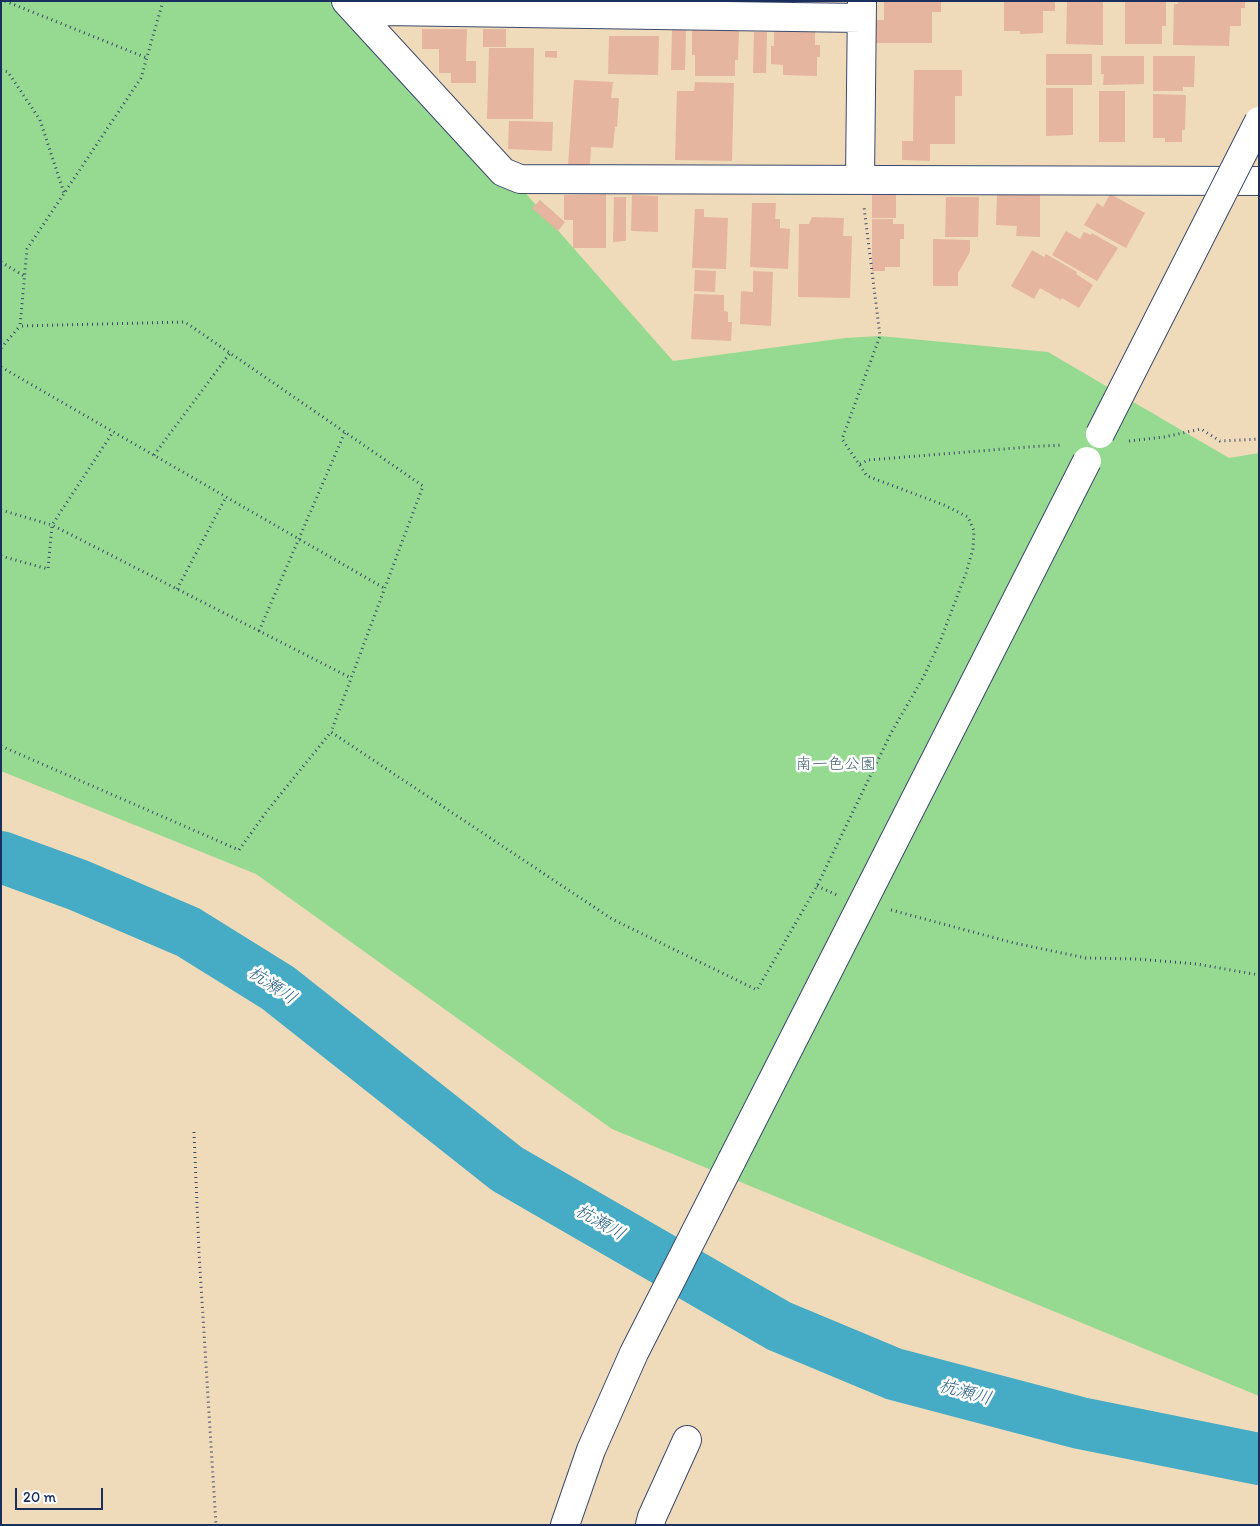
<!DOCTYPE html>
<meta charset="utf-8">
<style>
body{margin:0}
#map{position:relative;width:1260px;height:1526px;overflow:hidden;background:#efdbb9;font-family:Itim,sans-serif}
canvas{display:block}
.frame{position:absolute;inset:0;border:2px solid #1b2f5e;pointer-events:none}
.scale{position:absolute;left:15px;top:1488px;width:88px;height:22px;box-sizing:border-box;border:2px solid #1b2f5e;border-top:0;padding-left:6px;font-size:15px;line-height:18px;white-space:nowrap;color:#1b2f5e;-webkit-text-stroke:4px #fff;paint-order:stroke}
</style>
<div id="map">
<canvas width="1260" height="1526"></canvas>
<div class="frame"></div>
<div class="scale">20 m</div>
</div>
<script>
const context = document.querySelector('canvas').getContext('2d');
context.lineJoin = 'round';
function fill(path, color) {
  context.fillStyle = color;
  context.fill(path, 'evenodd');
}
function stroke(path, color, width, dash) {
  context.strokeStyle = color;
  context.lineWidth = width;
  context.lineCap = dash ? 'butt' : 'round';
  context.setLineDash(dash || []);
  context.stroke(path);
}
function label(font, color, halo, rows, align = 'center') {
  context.font = font + ' Itim,"Klee One",sans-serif';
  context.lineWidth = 5;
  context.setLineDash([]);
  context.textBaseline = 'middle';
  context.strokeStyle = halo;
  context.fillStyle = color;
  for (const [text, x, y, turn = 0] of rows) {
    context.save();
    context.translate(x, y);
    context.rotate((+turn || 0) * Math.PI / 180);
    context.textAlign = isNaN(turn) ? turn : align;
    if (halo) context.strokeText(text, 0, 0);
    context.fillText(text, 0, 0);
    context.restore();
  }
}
fill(new Path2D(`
 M1 1H363L540 210 673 361 845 338 880 336 1048 352 1229 458 1259 453V1396L612 1129 256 874 1 771Z`), '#96d991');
stroke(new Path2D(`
 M1 857 78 885 188 932 278 988 507 1169 779 1326 894 1374 1080 1423 1259 1459`), '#46abc5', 52);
fill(new Path2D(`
 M884 1H941V12H932V43H875V20H884Z
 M1004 1H1055V11H1043V33L1020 34V31H1004Z
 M1067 1H1103V45L1066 44Z
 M1125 1H1166V26H1162V44H1125Z
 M1178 1H1245V8H1241V26H1230L1229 46 1173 45 1174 4H1178Z
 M422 29H467L466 61H476V83H451V73H439V49H422Z
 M483 29H506V47H483Z
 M672 29 686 30 685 70H671Z
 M692 30 739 31 738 60H735V76H695V55H692Z
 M774 30 815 31V45H820V57H817V76L783 75V65L771 64V46H774Z
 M754 32H767L766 73H753Z
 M609 36H659L658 75 608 74Z
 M489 48H534L533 119H487Z
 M545 51H557V58L545 57Z
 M1046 54H1092V85H1046Z
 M1101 56H1144V84L1103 85 1104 74H1101Z
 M1153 56H1195L1194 87H1183V91H1153Z
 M914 70H962V96H955V144H930V161L902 160V141H913Z
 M574 80 613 82 611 98H619L617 127H615L613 148 591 147 590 165H568Z
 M695 82 734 83 732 161 675 160 677 91H694Z
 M1046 88H1073V135L1046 136Z
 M1099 91H1125V142H1099Z
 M1153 94 1186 95 1185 130H1182V142H1165V138H1153Z
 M509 121 553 122 552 151 508 149Z
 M606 194V248H573V220H564V195Z
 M872 194H896V218H872Z
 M1110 194 1145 213 1126 248 1084 225 1097 203 1103 207Z
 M632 195 658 196V232L631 231Z
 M997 195H1040V237L1016 236 1017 226 996 225Z
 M614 197H626V241L613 242Z
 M946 197H979L978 237H945Z
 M540 200 565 222 558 231 532 208Z
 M752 203H776L775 219H780V228L790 229 788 269 750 267Z
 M695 209H704V217L728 218 726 269 692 268Z
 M812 217 844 218 843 236H852L850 298 798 297 799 224H809Z
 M872 219H893V224H904V239H900V267H885V271H872Z
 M1066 231 1080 239 1084 232 1091 235 1092 233 1118 248 1097 281 1052 255Z
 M933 239 970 240V252L958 273V286H933Z
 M1032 250 1044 257 1046 254 1077 272 1076 274 1093 285 1079 308 1062 298 1061 300 1040 288 1034 299 1011 286Z
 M695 270 716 271 715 292 694 291Z
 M753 271 773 272 771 326 740 324 741 291 753 292Z
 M694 294 724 295V311L728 312V322H732L731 341 691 339Z`), '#e5b59f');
const minor = new Path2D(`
 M346 1 503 172 520 179 1259 181
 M361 16 385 11 861 18
 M860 179 862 1
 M650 1525 652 1517 687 1440`);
const tertiary = new Path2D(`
 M565 1525 591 1450 634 1353 732 1160`);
stroke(minor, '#3b496c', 30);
stroke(tertiary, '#3b496c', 30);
stroke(new Path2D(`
 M5 1 147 58
 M163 1 141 78 27 249 20 326 185 322 423 486 331 732
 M1 70 8 72 40 120 64 193
 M1 262 24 276
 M1 348 20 326
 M1 367 384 588
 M1129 441 1164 437 1201 429 1220 441 1259 439
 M154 455 230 353
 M860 464 868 460 1041 446 1063 445
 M1 510 52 525 351 678
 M1 556 48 569 52 525 113 432
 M177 589 226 497
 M259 631 345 432
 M1 746 239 850 267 811 331 732 612 919 757 990 817 886 891 733 924 676 941 639 966 573 973 549 974 531 968 517 944 505 867 476 842 439 880 336 864 207
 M817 886 837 895
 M891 910 1014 943 1086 958 1137 959 1197 964 1259 975
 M194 1132 199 1253 216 1525`), '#3b496c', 3, [1, 4]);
stroke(minor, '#fff', 28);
stroke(tertiary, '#fff', 28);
const tertiaryBridge = new Path2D(`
 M1100 434 1259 121
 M732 1160 1087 461`);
stroke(tertiaryBridge, '#3b496c', 30, []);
stroke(tertiaryBridge, '#fff', 28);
label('16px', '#40626d', '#fff', [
 ["南一色公園",836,765]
]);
label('italic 18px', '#2c6187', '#fff', [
 ["杭瀬川",272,986,34],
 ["杭瀬川",600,1223,30],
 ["杭瀬川",965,1393,15]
]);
</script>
